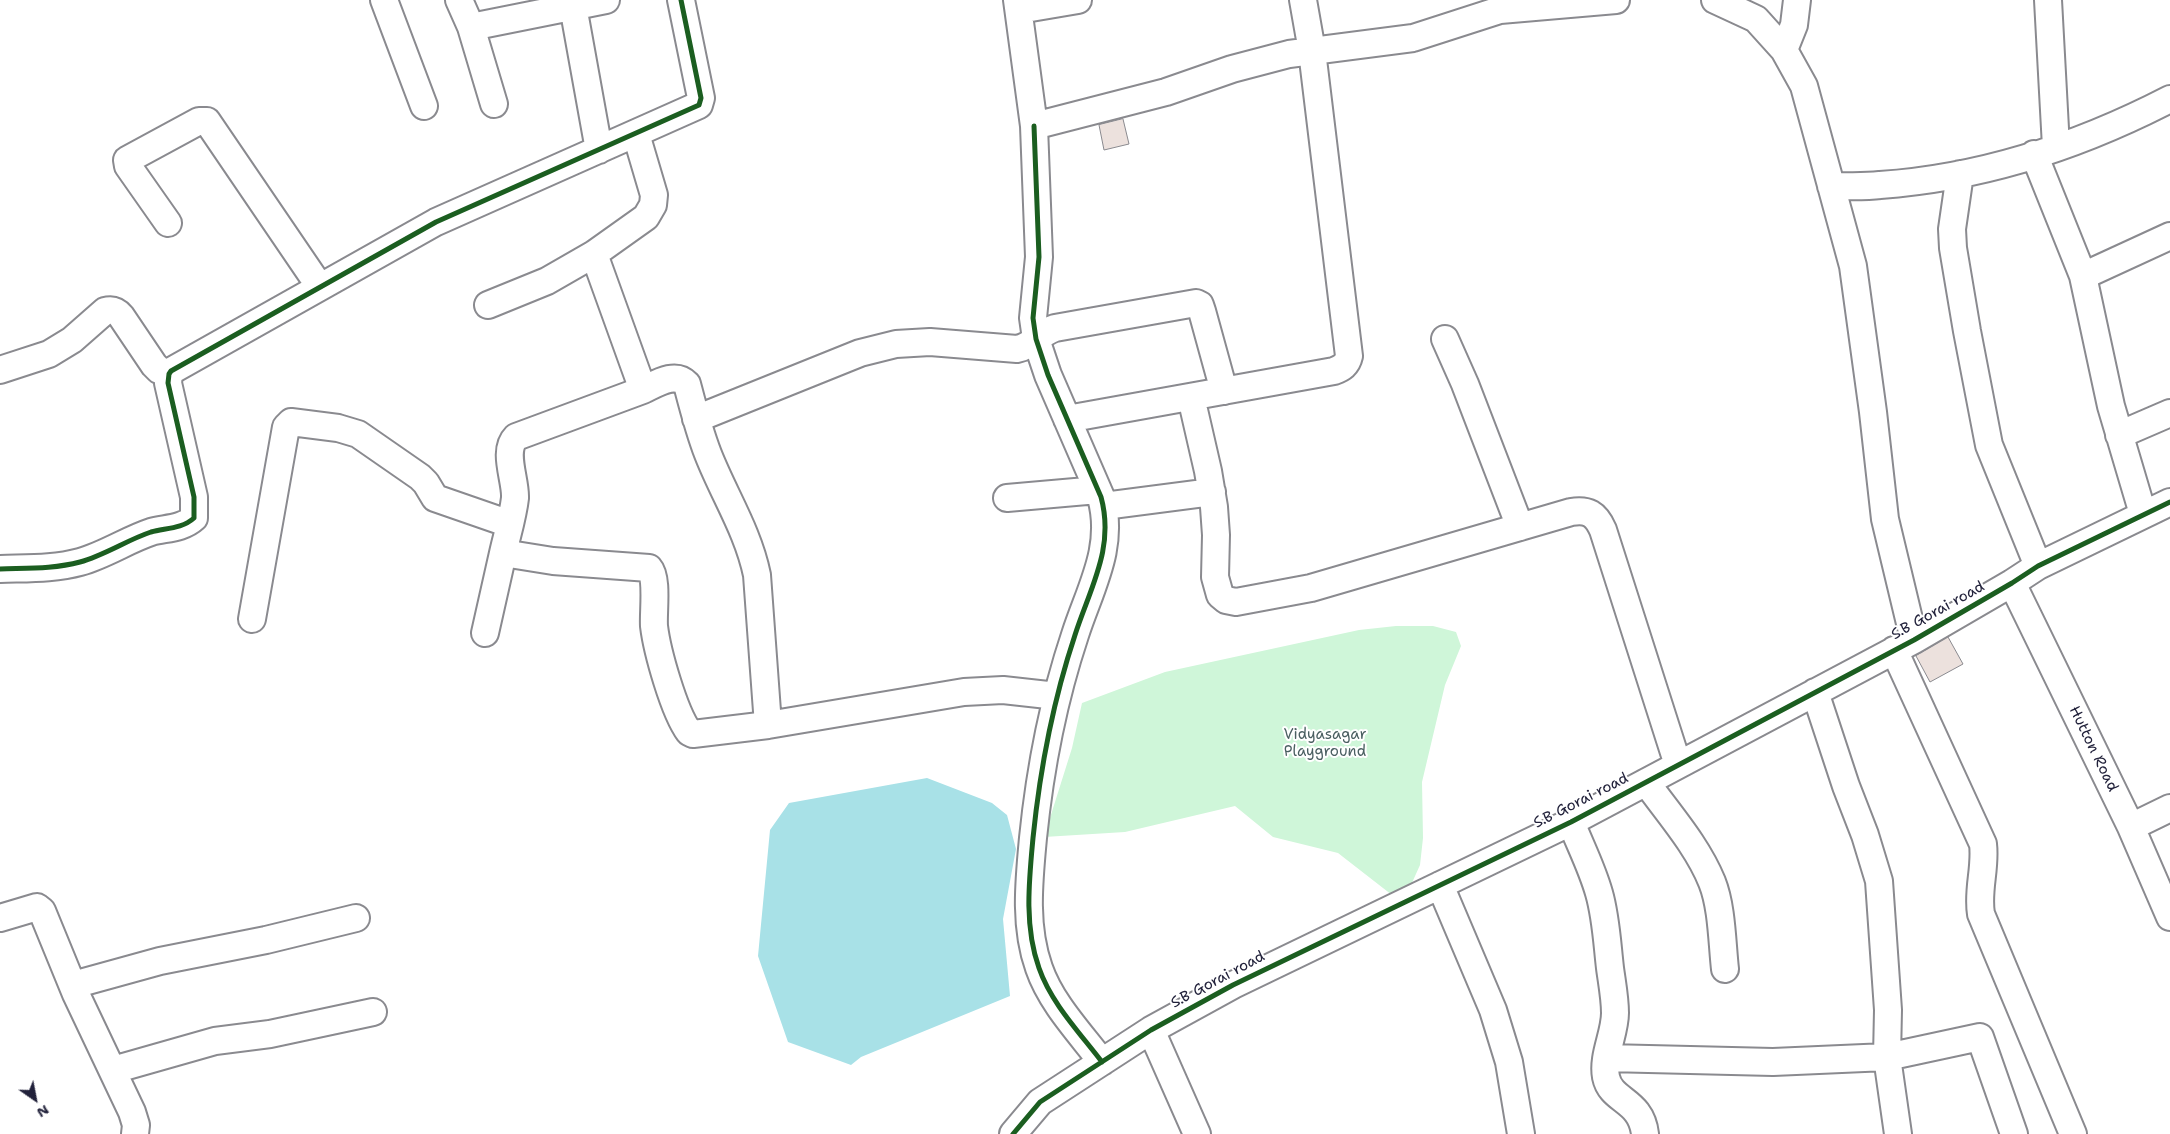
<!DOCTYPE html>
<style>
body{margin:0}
#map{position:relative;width:2170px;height:1134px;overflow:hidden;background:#fff;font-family:"Shantell Sans",sans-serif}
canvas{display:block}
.north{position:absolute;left:10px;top:1074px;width:50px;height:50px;-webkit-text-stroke:4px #fff;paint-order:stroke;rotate:147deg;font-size:14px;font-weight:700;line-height:20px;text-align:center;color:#22223b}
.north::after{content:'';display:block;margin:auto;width:18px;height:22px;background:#22223b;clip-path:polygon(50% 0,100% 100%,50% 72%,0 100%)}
</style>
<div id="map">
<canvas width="2170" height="1134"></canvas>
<div class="north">N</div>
</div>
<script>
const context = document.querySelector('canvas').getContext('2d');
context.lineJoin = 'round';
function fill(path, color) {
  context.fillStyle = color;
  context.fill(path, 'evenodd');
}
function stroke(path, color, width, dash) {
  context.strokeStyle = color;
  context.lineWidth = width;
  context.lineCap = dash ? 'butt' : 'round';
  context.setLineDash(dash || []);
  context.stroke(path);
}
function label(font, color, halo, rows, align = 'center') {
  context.font = font + ' "Shantell Sans",sans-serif';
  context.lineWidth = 4;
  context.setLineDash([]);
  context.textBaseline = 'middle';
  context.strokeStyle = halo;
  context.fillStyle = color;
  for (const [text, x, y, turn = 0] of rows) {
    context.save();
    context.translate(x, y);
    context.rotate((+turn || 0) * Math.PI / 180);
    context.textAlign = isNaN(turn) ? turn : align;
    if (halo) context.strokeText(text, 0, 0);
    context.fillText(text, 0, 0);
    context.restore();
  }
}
fill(new Path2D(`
 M1396 626H1433L1456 632 1461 646 1445 685 1422 782 1423 838 1420 865 1411 885 1392 895 1338 853 1273 837 1235 806 1125 832 1044 837 1072 748 1082 703 1165 672 1359 630Z`), '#cff6d9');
fill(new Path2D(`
 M927 778 992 803 1007 815 1016 849 1003 919 1010 996 861 1057 851 1065 788 1042 758 956 770 830 789 803Z`), '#a8e1e7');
const building = new Path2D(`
 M1123 119 1129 144 1104 150 1099 125Z
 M1948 637 1963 664 1930 682 1916 656Z`);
fill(building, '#ece1dd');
stroke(building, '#8a8a8f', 1);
const minor = new Path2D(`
 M384 0 424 106
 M459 0 471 27 606 0
 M1017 0 1034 126 1166 92 1232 69 1289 54 1413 38 1500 10 1616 0
 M1715 0 1756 19 1784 50 1804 86 1853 266 1873 412 1885 519 1914 640
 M2048 0 2056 147
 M573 6 599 150
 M1019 10 1078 0
 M471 27 494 104
 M1784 50 1794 25 1797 0
 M1034 126 1039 257 1033 318 1036 339 1048 375 1101 497C1115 548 1090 588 1075 635 1053 701 1040 769 1033 838 1029 881 1024 926 1039 968 1051 1003 1080 1033 1102 1062
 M2034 154 2083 276 2111 406 2143 514
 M1960 174 1952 229 1953 248 1967 331 1989 445 2038 566
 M1831 186C1847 186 1864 187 1880 185 1981 178 2081 145 2170 99
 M168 223 128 166 127 160 199 121H207L320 287
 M594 254 643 390C656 384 675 371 687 384 693 407 699 431 708 454 724 495 748 531 757 575L768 725 964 692 1003 690 1057 696
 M2083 276 2170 236
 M488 305 547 281 594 254 646 217 653 205 654 195 636 134
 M1445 339 1465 384 1520 527
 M0 370 49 354 72 340 105 311C112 309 116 310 121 316L154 365 159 370 169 374
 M643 390 516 437C502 451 516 480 515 498 513 516 507 535 503 553L553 561 649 568C658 578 653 612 654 626 657 651 674 712 689 732L693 734 768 725
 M1191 397 1208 471 1214 507 1216 535 1215 577 1220 595 1226 600 1236 602 1311 588 1571 512C1588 509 1596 514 1603 530L1678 765
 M696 419 860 353 896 344 930 342 1017 349C1033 346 1039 333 1055 328L1196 303 1200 305 1202 311 1224 391
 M1067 419 1334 371C1342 368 1347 365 1349 356L1312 51 1303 0
 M2119 435 2170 413
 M1007 498 1098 490
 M1104 506 1212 492
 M0 569C27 568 54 569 80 562 105 555 127 540 151 532 165 528 182 529 194 518V497L168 383 169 374 171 371 436 222 699 105 701 98 681 0
 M2012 583 2131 827 2170 917
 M252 619 286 427 291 422 338 428 358 434 420 477 426 483 435 498 510 524
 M485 633 503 553
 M1894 650 1983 844C1986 868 1977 890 1981 914L2073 1134
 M1815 692 1846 786 1865 835 1879 881 1888 1010 1887 1057 1980 1037 2014 1134
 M1646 782C1668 813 1697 845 1712 882 1722 907 1722 942 1725 969
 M1571 822C1580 845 1592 868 1599 893 1606 917 1607 942 1610 968 1612 983 1615 998 1615 1013 1615 1034 1602 1056 1606 1077 1611 1102 1641 1099 1645 1134
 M2131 827 2170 808
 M1440 885 1493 1010 1509 1062 1521 1134
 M0 918 37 907 42 911 76 994 132 1112 136 1125 135 1134
 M73 985 160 961 266 940 356 918
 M1151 1030 1197 1134
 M1607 1058 1773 1062 1887 1057 1898 1134
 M113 1070 215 1041 270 1034 373 1012
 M1013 1134 1040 1102 1151 1030 1233 985 1571 822 1914 640 2012 583 2038 566 2170 502`);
stroke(minor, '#8a8a8f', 30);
stroke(minor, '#fff', 26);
stroke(new Path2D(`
 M1034 126 1039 257 1033 318 1036 339 1048 375 1101 497C1115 548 1090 588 1075 635 1053 701 1040 769 1033 838 1029 881 1024 926 1039 968 1051 1003 1080 1033 1102 1062
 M0 569C27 568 54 569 80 562 105 555 127 540 151 532 165 528 182 529 194 518V497L168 383 169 374 171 371 436 222 699 105 701 98 681 0
 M1013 1134 1040 1102 1151 1030 1233 985 1571 822 1914 640 2012 583 2038 566 2170 502`), '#1b5e20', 5);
label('15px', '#22223b', '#fff', [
 ["S.B Gorai road",1938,611,-29],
 ["Hutton Road",2093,749,64],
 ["S.B Gorai road",1581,801,-27],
 ["S.B Gorai road",1218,980,-28]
]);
label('15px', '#4a5f61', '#fff', [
 ["Vidyasagar",1325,735],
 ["Playground",1325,752]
]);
</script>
